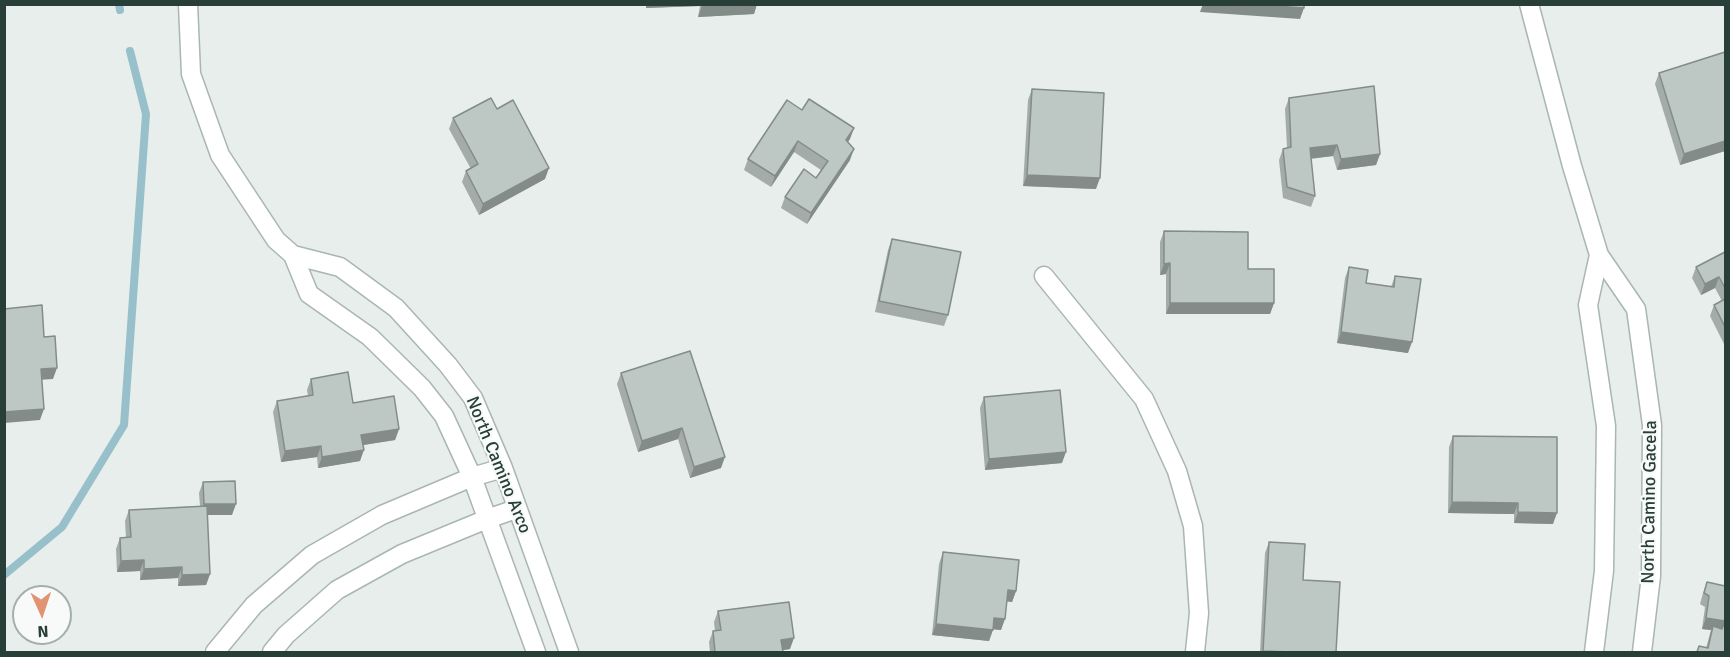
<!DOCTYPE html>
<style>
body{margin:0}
#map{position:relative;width:1730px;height:657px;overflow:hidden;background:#e7eeeb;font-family:Signika,sans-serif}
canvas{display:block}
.frame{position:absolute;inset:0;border:6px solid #283e39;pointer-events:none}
.north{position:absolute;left:12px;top:585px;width:60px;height:60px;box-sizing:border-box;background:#f7faf9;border:2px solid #a4afac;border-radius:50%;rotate:177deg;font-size:16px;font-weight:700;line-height:24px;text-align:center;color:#283e39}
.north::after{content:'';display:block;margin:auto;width:21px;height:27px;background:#e29371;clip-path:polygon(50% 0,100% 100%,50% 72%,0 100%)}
</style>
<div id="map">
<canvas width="1730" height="657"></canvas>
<div class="frame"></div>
<div class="north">N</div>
</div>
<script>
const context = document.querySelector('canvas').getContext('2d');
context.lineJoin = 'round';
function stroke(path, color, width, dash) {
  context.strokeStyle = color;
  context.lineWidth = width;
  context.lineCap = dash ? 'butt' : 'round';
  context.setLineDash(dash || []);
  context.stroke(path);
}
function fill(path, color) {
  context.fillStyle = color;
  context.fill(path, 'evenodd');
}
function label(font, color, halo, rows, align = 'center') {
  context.font = font + ' Signika,sans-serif';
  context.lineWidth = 4.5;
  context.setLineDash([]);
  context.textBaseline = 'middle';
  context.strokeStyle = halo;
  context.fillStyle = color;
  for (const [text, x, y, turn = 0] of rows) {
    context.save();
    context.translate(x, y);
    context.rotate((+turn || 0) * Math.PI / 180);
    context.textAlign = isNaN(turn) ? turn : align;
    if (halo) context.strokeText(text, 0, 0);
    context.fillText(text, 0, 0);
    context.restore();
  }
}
stroke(new Path2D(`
 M119 4 120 10
 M4 575 62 527 124 425 146 114 130 51`), '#97c0cb', 8);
const street = new Path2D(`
 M188 4 191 74 220 155 276 240 293 255 309 294 370 337 422 388 444 416 472 477 536 652
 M1529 4 1572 166 1599 255 1636 309 1652 425 1651 576 1642 652
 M293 255 340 267 396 308 448 365 473 398 503 468 569 652
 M1044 276 1144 399 1177 471 1193 526 1199 613 1195 652
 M215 652 254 605 312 555 382 515 472 477 503 468
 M272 652 286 635 337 590 402 554 487 519 516 509
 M1594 652 1604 571 1606 426 1588 305 1599 255`);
stroke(street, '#aab6b2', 21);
stroke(street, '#fff', 18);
fill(new Path2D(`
 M646 4H757L754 14 698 17 700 6 646 8Z
 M1725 52V151L1680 165 1655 84 1659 73Z
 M1032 89 1096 189 1023 186 1028 100Z
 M1289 98 1380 154 1376 165 1337 170 1333 156 1311 159 1315 196 1311 207 1283 198 1279 160 1283 149 1287 148 1285 109Z
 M497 109 545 179 479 215 462 182 466 171 471 169 449 129 453 118Z
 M802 110 854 128 848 142 850 160 807 224 781 208 785 197 816 178 821 170 794 152 771 187 744 170 748 159Z
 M1164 231 1248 269 1274 303 1270 314H1166V274L1160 275V242Z
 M892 239 948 315 944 326 875 312 888 250Z
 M1725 252V346L1710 316 1714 305 1722 301 1715 288 1701 295 1692 278 1696 267Z
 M1349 267 1366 283 1391 287 1395 276 1408 353 1337 343 1345 278Z
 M690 351 721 468 690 478 678 439 638 452 617 384 621 373Z
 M311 379 399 429 395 440 363 445 360 461 318 468 317 457 281 462 273 412 277 401 308 396 307 390Z
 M984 397 1062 463 985 470 980 408Z
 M1453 436 1553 524 1514 523V514L1448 513 1449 447Z
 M203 482 232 515H207L210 574 206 585 178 586V578L140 580V571L117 572 116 549 120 538H126L125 521 129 510 200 506 199 493Z
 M1269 542 1303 580 1336 652H1260L1265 553Z
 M943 552 1016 591 1012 602 1007 601 1001 630 993 629 989 641 932 635 939 564Z
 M1707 582 1725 652H1696L1699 646 1706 648 1711 630 1702 629 1705 607 1700 604 1703 593Z
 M718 611 790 649 783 650V652H710L709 642 713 631H715L714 622Z`), '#a3aca9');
fill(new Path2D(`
 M647 4H701L700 6 646 8Z
 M735 4H757L754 14 698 17 702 6Z
 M1203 4H1250L1304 8 1300 19 1200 12Z
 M854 128 850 139 842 151 846 140Z
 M798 141 794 152 771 187 775 176Z
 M1725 141V151L1680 165 1684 154Z
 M1337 145 1333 156 1306 159 1310 148Z
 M854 149 850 160 807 224 811 213Z
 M1380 154 1376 165 1337 170 1341 159Z
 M549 168 545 179 479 215 483 204Z
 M1027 175 1100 178 1096 189 1023 186Z
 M1170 263 1166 274 1160 275 1164 264Z
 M1719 277 1715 288 1701 295 1705 284Z
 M1170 303H1274L1270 314H1166Z
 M1341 332 1412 342 1408 353 1337 343Z
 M57 368 53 379 37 380 41 369Z
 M44 409 40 420 4 423V412Z
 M682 428 678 439 638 452 642 441Z
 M399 429 395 440 357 446 361 435Z
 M321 446 317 457 281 462 285 451Z
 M364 450 360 461 318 468 322 457Z
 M1066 452 1062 463 985 470 989 459Z
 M725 457 721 468 690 478 694 467Z
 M1452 502 1518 503 1514 514 1448 513Z
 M204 504H236L232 515H200Z
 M1518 512 1557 513 1553 524 1514 523Z
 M144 560 140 571 117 572 121 561Z
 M182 567 178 578 140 580 144 569Z
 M210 574 206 585 178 586 182 575Z
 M1008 590 1016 591 1012 602 1004 601Z
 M994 618 1005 619 1001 630 990 629Z
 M1706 618 1725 621 1722 632 1713 626 1711 630 1702 629Z
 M936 624 993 630 989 641 932 635Z
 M794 638 790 649 777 651 781 640Z
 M1263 651 1291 652H1263Z`), '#848c89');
const building = new Path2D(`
 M702 4H735L702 6Z
 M1250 4H1304V8Z
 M1725 52V141L1684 154 1659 73Z
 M1374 86 1380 154 1341 159 1337 145 1310 148 1315 196 1287 187 1283 149 1291 147 1289 98Z
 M1032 89 1104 93 1100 178 1027 175Z
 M491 98 497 109 513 100 549 168 483 204 466 171 478 164 453 118Z
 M809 99 854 128 846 140 854 149 811 213 785 197 804 169 816 178 828 161 798 141 775 176 748 159 787 100 802 110Z
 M1164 231 1248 232V269H1274V303H1170V263L1164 264Z
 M892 239 961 252 948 315 879 301Z
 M1725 252V288L1719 277 1705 284 1696 267Z
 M1349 267 1368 270 1366 283 1394 287 1395 276 1421 279 1412 342 1341 332Z
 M1725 299V327L1714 305Z
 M42 305 44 337 55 336 57 368 41 369 44 409 4 412V309Z
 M690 351 725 457 694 467 682 428 642 441 621 373Z
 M348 372 353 403 394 396 399 429 361 435 364 450 322 457 321 446 285 451 277 401 313 395 311 379Z
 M1060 390 1066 452 989 459 984 397Z
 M1453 436 1557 437V513L1518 512V503L1452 502Z
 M235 481 236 504H204L203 482Z
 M207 506 210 574 182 575V567L144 569V560L121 561 120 538 131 537 129 510Z
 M1269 542 1305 544 1303 580 1340 582 1336 652H1291L1263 651Z
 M943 552 1019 560 1016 591 1008 590 1005 619 994 618 993 630 936 624Z
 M1707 582 1725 586V621L1706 618 1709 596 1704 593Z
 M789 602 794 638 781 640 783 652H715L713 631 721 630 718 611Z
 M1725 622V652H1697L1699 646 1708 648 1713 626 1722 629Z`);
fill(building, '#bdc8c4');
stroke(building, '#848c89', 1.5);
label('18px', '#283e39', '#f7faf9', [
 ["North Camino Arco",498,465,68],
 ["North Camino Gacela",1650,502,-89]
]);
</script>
